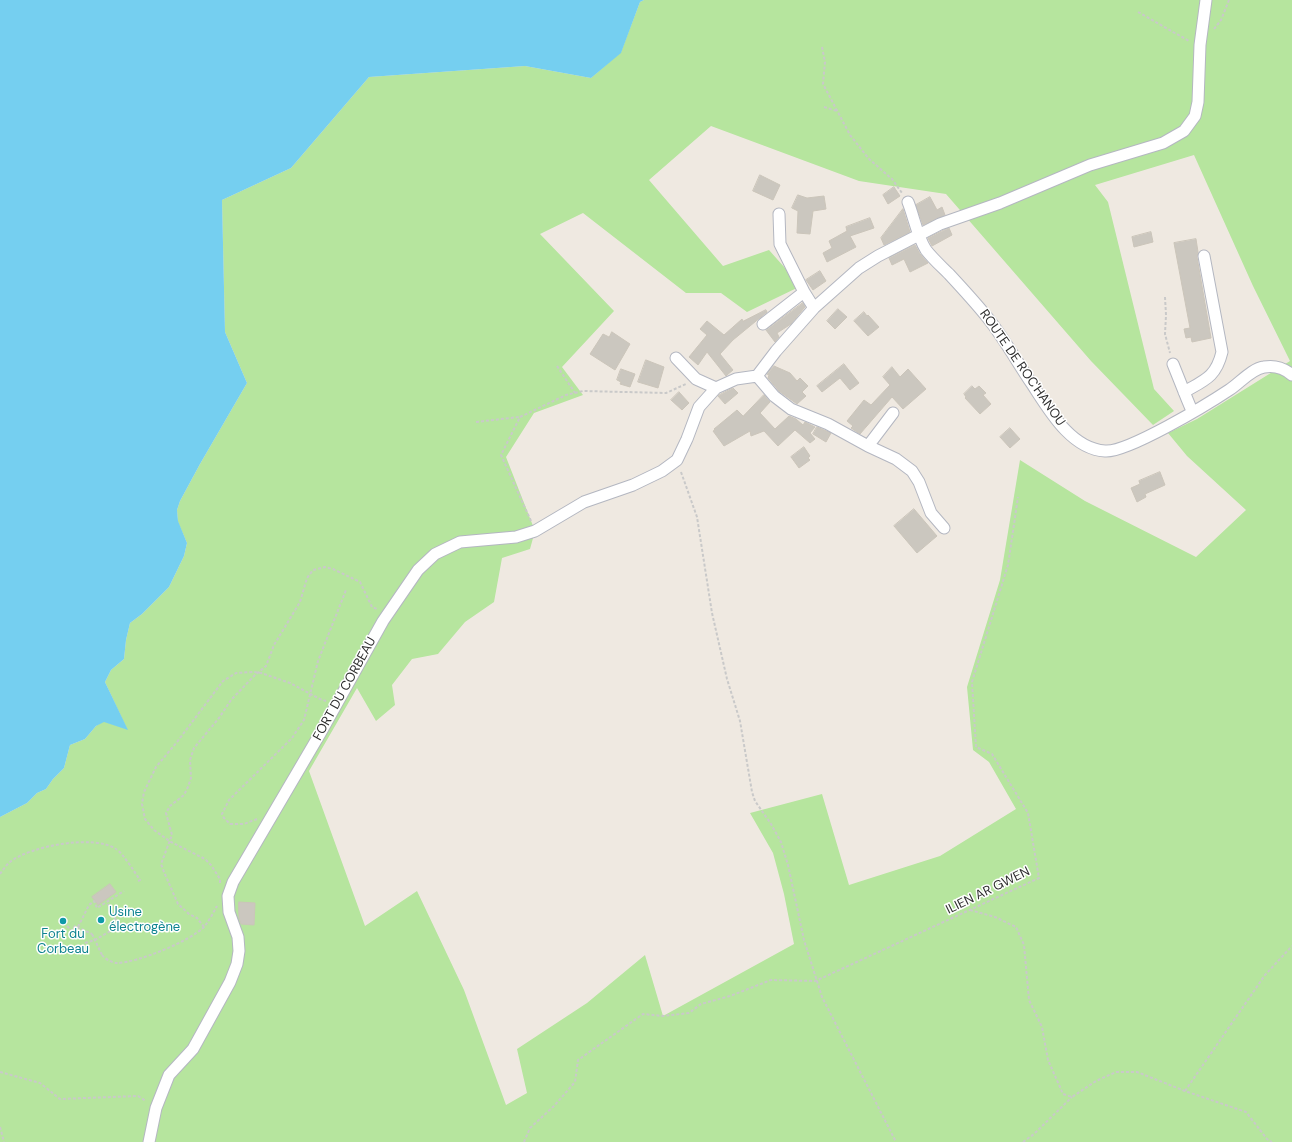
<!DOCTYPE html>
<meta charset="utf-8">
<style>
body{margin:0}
canvas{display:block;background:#efe9e1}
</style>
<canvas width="1292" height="1142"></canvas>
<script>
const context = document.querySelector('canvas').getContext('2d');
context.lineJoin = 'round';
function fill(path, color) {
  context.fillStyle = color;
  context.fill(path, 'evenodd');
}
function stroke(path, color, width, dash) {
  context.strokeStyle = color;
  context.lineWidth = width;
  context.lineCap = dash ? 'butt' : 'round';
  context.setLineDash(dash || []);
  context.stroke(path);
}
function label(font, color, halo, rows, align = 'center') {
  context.font = font + ' "DM Sans",sans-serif';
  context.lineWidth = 3;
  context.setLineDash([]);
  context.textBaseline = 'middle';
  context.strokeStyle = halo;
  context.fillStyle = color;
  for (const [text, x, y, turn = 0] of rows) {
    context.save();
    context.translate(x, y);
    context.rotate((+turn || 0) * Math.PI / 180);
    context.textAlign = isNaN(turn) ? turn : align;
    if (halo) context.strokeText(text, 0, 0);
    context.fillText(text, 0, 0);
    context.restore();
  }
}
fill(new Path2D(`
 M644 0H1292V1142H0V817L27 803 37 793 46 789 53 779 64 768 70 745 85 739 96 726 103 721 127 729 105 682 111 670 124 659 126 640 130 623 142 614 169 587 184 556 187 543 178 522 177 510 180 501 200 464 247 383 225 332 222 200 291 168 369 77 525 66 591 78 621 52 640 2ZM711 126 859 181 946 194 1091 361 1153 425 1174 411 1154 389 1108 202 1095 185 1194 155 1253 286 1290 361 1197 419 1168 433 1187 456 1246 510 1196 557 1085 501 1020 460 1000 580 967 687 973 750 989 762 1016 809 940 856 849 885 822 794 750 813 773 853 784 894 794 944 663 1016 645 955 587 1003 517 1049 527 1093 506 1105 464 990 417 891 365 926 309 771 357 688 376 721 395 705 392 685 412 659 438 654 465 622 494 602 502 558 530 549 535 531 506 457 534 413 583 395 562 367 614 311 540 234 583 213 686 293H721L747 312 801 286 769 250 723 266 649 180Z`), '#b6e59e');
fill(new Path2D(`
 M0 0H644L640 2 621 53 591 78 525 66 369 77 291 168 222 200 225 332 247 383 200 464 180 501 177 510 178 521 187 543 184 556 169 587 142 614 130 623 126 640 124 659 111 670 105 682 128 730 104 722 96 726 85 739 70 745 64 768 53 779 46 789 37 793 27 803 0 817Z`), '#75cff0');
const building = new Path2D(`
 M760 175 780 185 773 200 753 191Z
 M894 187 900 196 888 204 883 195Z
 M798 195 807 198 824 196 826 209 813 211 810 234 797 233 798 211 792 208Z
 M930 197 937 210 942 207 945 215 923 225 916 205Z
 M903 209 910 232 884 245 881 238Z
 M870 218 874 228 850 236 856 247 827 262 823 253 832 248 829 241 847 231 846 227Z
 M949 228 952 235 932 246 928 238Z
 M1151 232 1153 242 1134 247 1132 237Z
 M1196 239 1198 252 1197 257 1202 286 1211 338 1192 342 1191 337 1186 338 1184 329 1190 328 1174 243Z
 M915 245 920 254 928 263 910 272 904 259 892 265 889 258Z
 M820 271 826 281 813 290 806 280Z
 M803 303 805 307 791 324 777 333 779 337 775 342 766 330Z
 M838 309 847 317 835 329 827 321Z
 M766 310 767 312 733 340 720 354 733 370 727 375 726 376 707 352 698 365 689 357 707 335 700 329 707 321 724 335 742 319 743 321Z
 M864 312 867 316 868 315 879 327 868 336 854 321Z
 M612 332 630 344 615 370 590 354 603 334 609 337Z
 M646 360 664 367 658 388 638 382Z
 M844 364 859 383 850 390 840 378 822 392 817 386Z
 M774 366 790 373 797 381 800 378 808 386 802 392 806 396 797 404 779 391 768 378 769 375 767 374Z
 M892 367 900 377 908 369 926 389 903 409 892 397 860 434 851 428 853 426 847 421 864 400 871 405 890 385 883 377Z
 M621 369 635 374 630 387 620 384 621 382 617 380Z
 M972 386 975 389 979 386 986 393 983 395 991 404 980 414 965 398 966 397 964 394Z
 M733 388 738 393 725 404 718 396Z
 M679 392 689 403 682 410 671 400Z
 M764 395 770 402 760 413 775 429 789 416 796 419 803 425 805 422 815 427 810 433 815 439 810 443 795 430 778 446 764 431 751 436 750 431 724 446 713 431 715 430 714 429 737 410 743 416Z
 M817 427 831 433 826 442 813 434Z
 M1010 428 1020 439 1010 448 1000 437Z
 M804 447 810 456 808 458 810 460 799 468 791 457Z
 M1160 472 1165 485 1145 494 1146 497 1137 502 1131 488 1140 484 1139 481Z
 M914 509 937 536 917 553 894 526Z
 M110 884 116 892 98 905 92 897Z
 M239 902 255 903 254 925 241 924 239 918Z`);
fill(building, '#cbc7bf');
stroke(building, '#cbc5ba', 1);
const minor = new Path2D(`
 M908 202C914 217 917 236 926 250 933 259 941 266 949 274 962 288 975 302 987 317 1004 338 1017 362 1032 384 1049 410 1071 449 1105 451 1127 453 1208 404 1229 390 1240 383 1251 369 1264 367 1275 365 1284 368 1292 375
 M779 214 780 244 804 292 814 308
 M763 324 804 292
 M676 358 696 379 716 388
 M1173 364 1187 399 1192 411
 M757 376 774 396 791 409 828 424 868 446 896 459 912 471 919 482 931 513 944 528
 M1184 392C1205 380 1216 377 1222 352L1204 256
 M868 446 893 413
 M149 1142 156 1108 169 1075 193 1049 230 982 237 964 239 951 238 937 229 912 228 896 233 882 321 732 383 621 418 570 435 554 460 542 516 537 535 531 584 502 633 485 662 471 677 460 687 439 699 407 716 388 736 379 757 376 776 351 814 308 859 268 878 256 940 224 1000 203 1090 165 1163 143 1184 131 1195 116 1198 102 1200 45 1206 0`);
stroke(minor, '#b4b7c1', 13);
stroke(new Path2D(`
 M1138 12 1189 41
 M1214 29 1221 20 1229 0
 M822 47 825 62 823 84 850 135 869 159 892 179 902 193
 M824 107 837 111
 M1165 297 1166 315 1165 334 1170 353
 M557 366 575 393
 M476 422 519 417
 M681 472 697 517 712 613 727 679 740 721 752 792 755 801 771 824 781 842 788 865 804 940 822 997 896 1142
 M531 521 501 455 520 417 566 395 583 391 666 393 686 384
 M257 819 244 824H230L224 818 222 814 229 800 292 738 304 720 318 661 346 590
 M0 874C3 870 6 865 10 862 30 846 94 834 116 849 123 853 135 873 140 880L137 882
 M220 883V879L211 865 205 859 171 842 154 830 145 819 142 804 144 792 156 767 177 742 223 681 236 673 254 672 261 673 290 683 320 699 326 701
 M970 910 995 917 1016 927 1024 945 1029 1000 1042 1027 1048 1060 1063 1094 1072 1097 1096 1081 1116 1072H1137L1185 1091 1246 1112 1267 1139 1272 1142
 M67 926 72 931 75 926 92 934
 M78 927 89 905 94 901 97 908 124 891
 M204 927 197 918 189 914 178 904 164 872 161 864 172 835 166 813 170 806 184 795 188 787 191 778 190 760 194 748 219 718 231 700 254 676 266 666 274 645 300 602 307 578 313 570 325 567 333 569 360 582 372 607 377 609
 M85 943 95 940 119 926 107 902
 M102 955C104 958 112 963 117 963 137 963 190 941 204 927 209 921 213 913 217 906
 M0 1072 40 1083 60 1099 138 1096 146 1101
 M1185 1091 1265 975 1292 946
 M0 1127 4 1142
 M524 1142 530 1128 554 1106 575 1082 578 1060 643 1014 663 1016 689 1013 701 1004 730 996 771 980 815 981 822 978 1039 878 1028 813 992 754 976 747 972 682 1008 565 1018 497
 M1023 1142 1034 1134 1072 1097`), '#c9c9c9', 2, [3, 2]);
stroke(minor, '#fff', 11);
stroke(new Path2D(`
 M92 934 102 955`), '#c9c9c9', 2, [3, 2]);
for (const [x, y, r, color] of [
 [101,920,4,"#0f9aa8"],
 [63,921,4,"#0f9aa8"]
]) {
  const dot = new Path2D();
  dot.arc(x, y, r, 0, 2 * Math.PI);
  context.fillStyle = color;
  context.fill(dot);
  stroke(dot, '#fff', 1.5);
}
label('13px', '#2e2e2e', '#fff', [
 ["ROUTE DE ROC'HANOU",1022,368,55],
 ["FORT DU CORBEAU",345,689,-61],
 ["ILIEN AR GWEN",988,891,-26]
]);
label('13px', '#0d838f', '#fff', [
 ["Usine",109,913],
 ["électrogène",109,928],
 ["Fort du",63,935,"center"],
 ["Corbeau",63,950,"center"]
], 'left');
</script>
